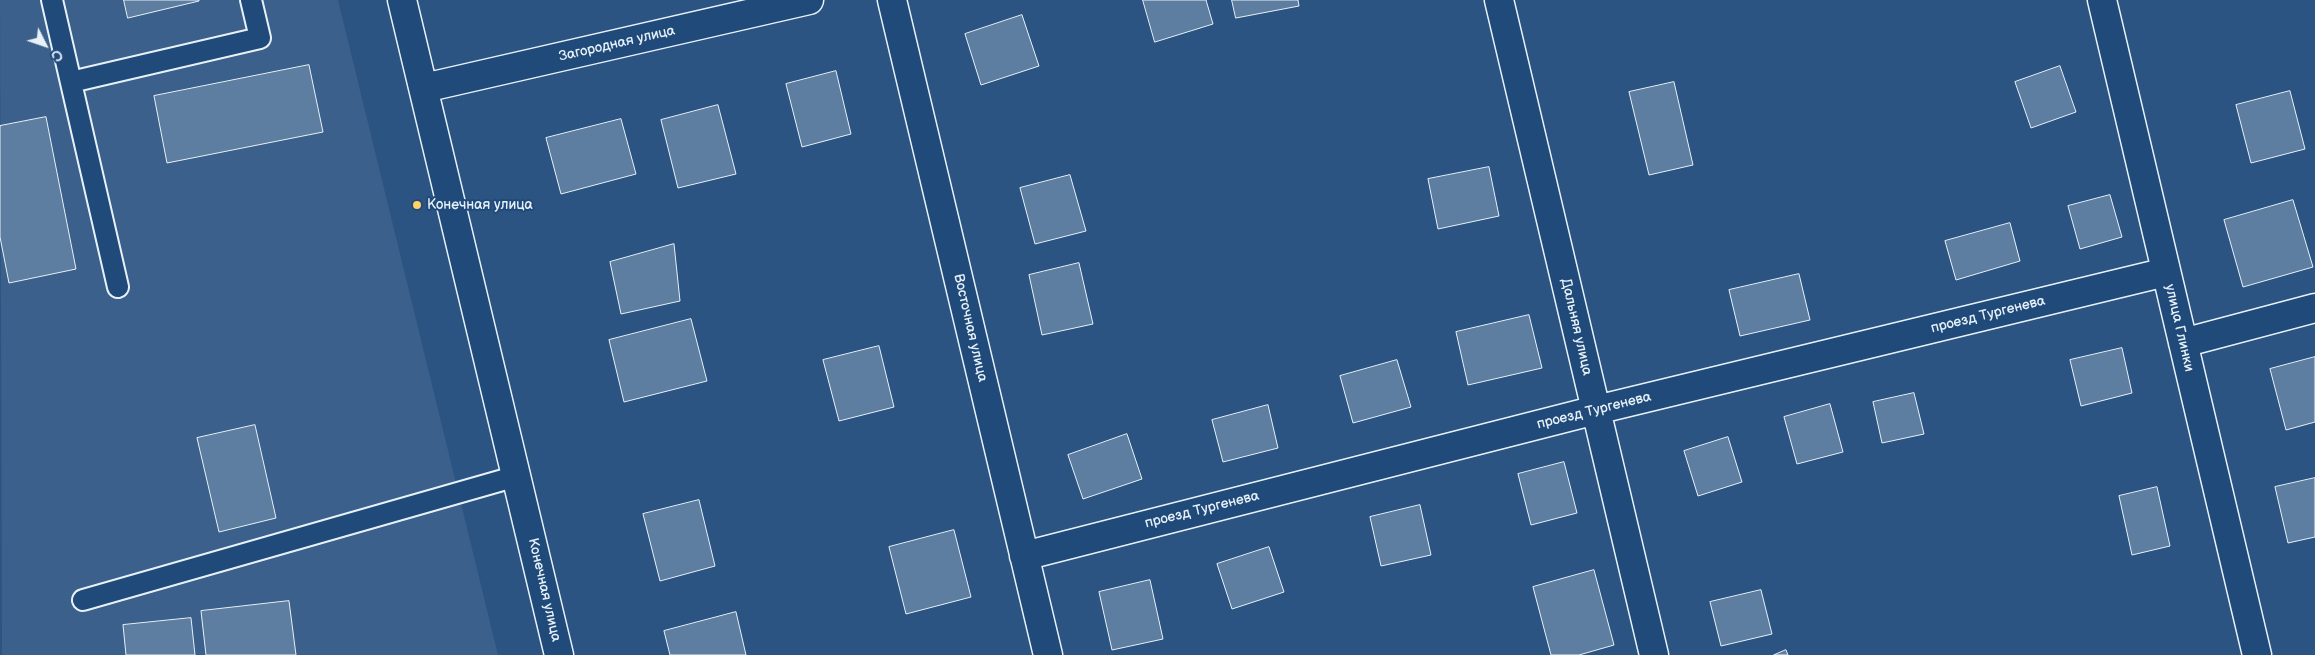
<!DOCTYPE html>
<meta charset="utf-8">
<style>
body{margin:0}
#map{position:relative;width:2315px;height:655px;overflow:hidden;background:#2b5482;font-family:"Balsamiq Sans",sans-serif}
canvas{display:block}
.north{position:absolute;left:20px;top:20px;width:50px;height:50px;-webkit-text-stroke:4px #1f4a7a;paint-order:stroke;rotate:131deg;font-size:14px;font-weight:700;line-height:20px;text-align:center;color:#e8f1f8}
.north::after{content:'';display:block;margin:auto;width:18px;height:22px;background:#e8f1f8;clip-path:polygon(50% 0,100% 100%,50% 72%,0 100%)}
</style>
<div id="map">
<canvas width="2315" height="655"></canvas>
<div class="north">С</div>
</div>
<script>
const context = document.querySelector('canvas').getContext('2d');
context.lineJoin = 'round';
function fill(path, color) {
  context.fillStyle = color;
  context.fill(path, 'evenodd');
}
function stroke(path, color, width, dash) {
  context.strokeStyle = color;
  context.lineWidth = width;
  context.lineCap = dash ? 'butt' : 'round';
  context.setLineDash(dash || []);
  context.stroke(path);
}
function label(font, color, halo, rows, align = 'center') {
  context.font = font + ' "Balsamiq Sans",sans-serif';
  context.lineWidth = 4;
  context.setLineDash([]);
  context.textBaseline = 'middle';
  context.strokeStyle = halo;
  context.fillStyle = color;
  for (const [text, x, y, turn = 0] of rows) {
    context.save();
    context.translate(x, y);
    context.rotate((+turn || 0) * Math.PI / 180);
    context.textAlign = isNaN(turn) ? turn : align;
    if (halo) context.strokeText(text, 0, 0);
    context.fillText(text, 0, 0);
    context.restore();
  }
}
fill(new Path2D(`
 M0 0H338L498 655H2Z`), '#3a608b');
const building = new Path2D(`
 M124 0H199V1L128 18Z
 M1143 0H1206L1213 24 1155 42Z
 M1232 0H1298L1299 6 1236 18Z
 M1022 15 1039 66 981 85 965 34Z
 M309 65 323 132 167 163 154 96Z
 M2060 66 2076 112 2031 128 2015 82Z
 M836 71 851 134 802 147 786 84Z
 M1674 82 1693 165 1649 175 1629 92Z
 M2290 91 2305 149 2251 163 2236 105Z
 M718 105 736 174 678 188 661 120Z
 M46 117 76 269 9 283 0 237V126Z
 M621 119 636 174 561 194 546 138Z
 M1489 167 1499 216 1438 229 1428 179Z
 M1070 175 1086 231 1035 244 1020 188Z
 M2110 195 2122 237 2080 249 2068 206Z
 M2293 200 2313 267 2243 287 2224 220Z
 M2010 223 2020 261 1956 280 1945 241Z
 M674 244 680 301 621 314 610 262Z
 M1079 263 1093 324 1042 335 1029 275Z
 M1799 274 1810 320 1740 336 1729 290Z
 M1529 315 1542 368 1468 385 1456 332Z
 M691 319 707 381 624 402 609 340Z
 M879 346 894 407 839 421 823 360Z
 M2122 348 2132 393 2081 406 2070 360Z
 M2315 357V422L2286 430 2270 369Z
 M1397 360 1411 407 1353 423 1340 376Z
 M1914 393 1924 434 1882 443 1873 402Z
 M1830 404 1843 452 1797 464 1784 417Z
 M1268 405 1278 448 1223 462 1212 420Z
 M255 425 276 518 219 532 197 438Z
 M1127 434 1142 479 1083 499 1068 455Z
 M1728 437 1742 482 1698 496 1684 451Z
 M1564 462 1577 513 1531 525 1518 474Z
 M2315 478V537L2288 543 2275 487Z
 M2157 487 2170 546 2132 555 2119 496Z
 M699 500 715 566 660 581 643 514Z
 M1420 505 1431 555 1381 566 1370 517Z
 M954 530 971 597 906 614 889 547Z
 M1269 547 1284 592 1232 609 1217 564Z
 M1594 570 1614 645 1579 655H1551L1533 587Z
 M1150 580 1163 639 1112 650 1099 592Z
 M1761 590 1772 634 1721 646 1710 602Z
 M289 601 296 655H206L201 611Z
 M736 612 746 655H670L664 631Z
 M191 618 195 655H126L123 625Z
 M1786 650 1788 655H1774Z`);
fill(building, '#5d7da1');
stroke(building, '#e8f1f8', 1);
const service = new Path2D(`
 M52 0 118 287
 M71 82 260 38 251 0
 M83 600 517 476`);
const minor = new Path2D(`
 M402 0 559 655
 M892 0 1048 655
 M1499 0 1654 655
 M2102 0 2257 655
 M424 88 809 0
 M2183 343 2315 308
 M1024 556 1596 410 2166 272`);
stroke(service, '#e8f1f8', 24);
stroke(minor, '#e8f1f8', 31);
stroke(service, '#1f4a7a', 20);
stroke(minor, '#1f4a7a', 28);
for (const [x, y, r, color] of [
 [417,205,5,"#ffd166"]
]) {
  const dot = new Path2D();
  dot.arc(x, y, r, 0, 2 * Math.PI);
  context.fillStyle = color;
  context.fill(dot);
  stroke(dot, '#1f4a7a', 2);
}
label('14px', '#e8f1f8', '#1f4a7a', [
 ["Загородная улица",617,44,-13],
 ["проезд Тургенева",1988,315,-14],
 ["Дальняя улица",1576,327,77],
 ["Восточная улица",970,328,77],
 ["улица Глинки",2179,328,77],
 ["проезд Тургенева",1594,411,-14],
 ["проезд Тургенева",1202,510,-14],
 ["Конечная улица",544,590,77]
]);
label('14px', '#e8f1f8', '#1f4a7a', [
 ["Конечная улица",427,205]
], 'left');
</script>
